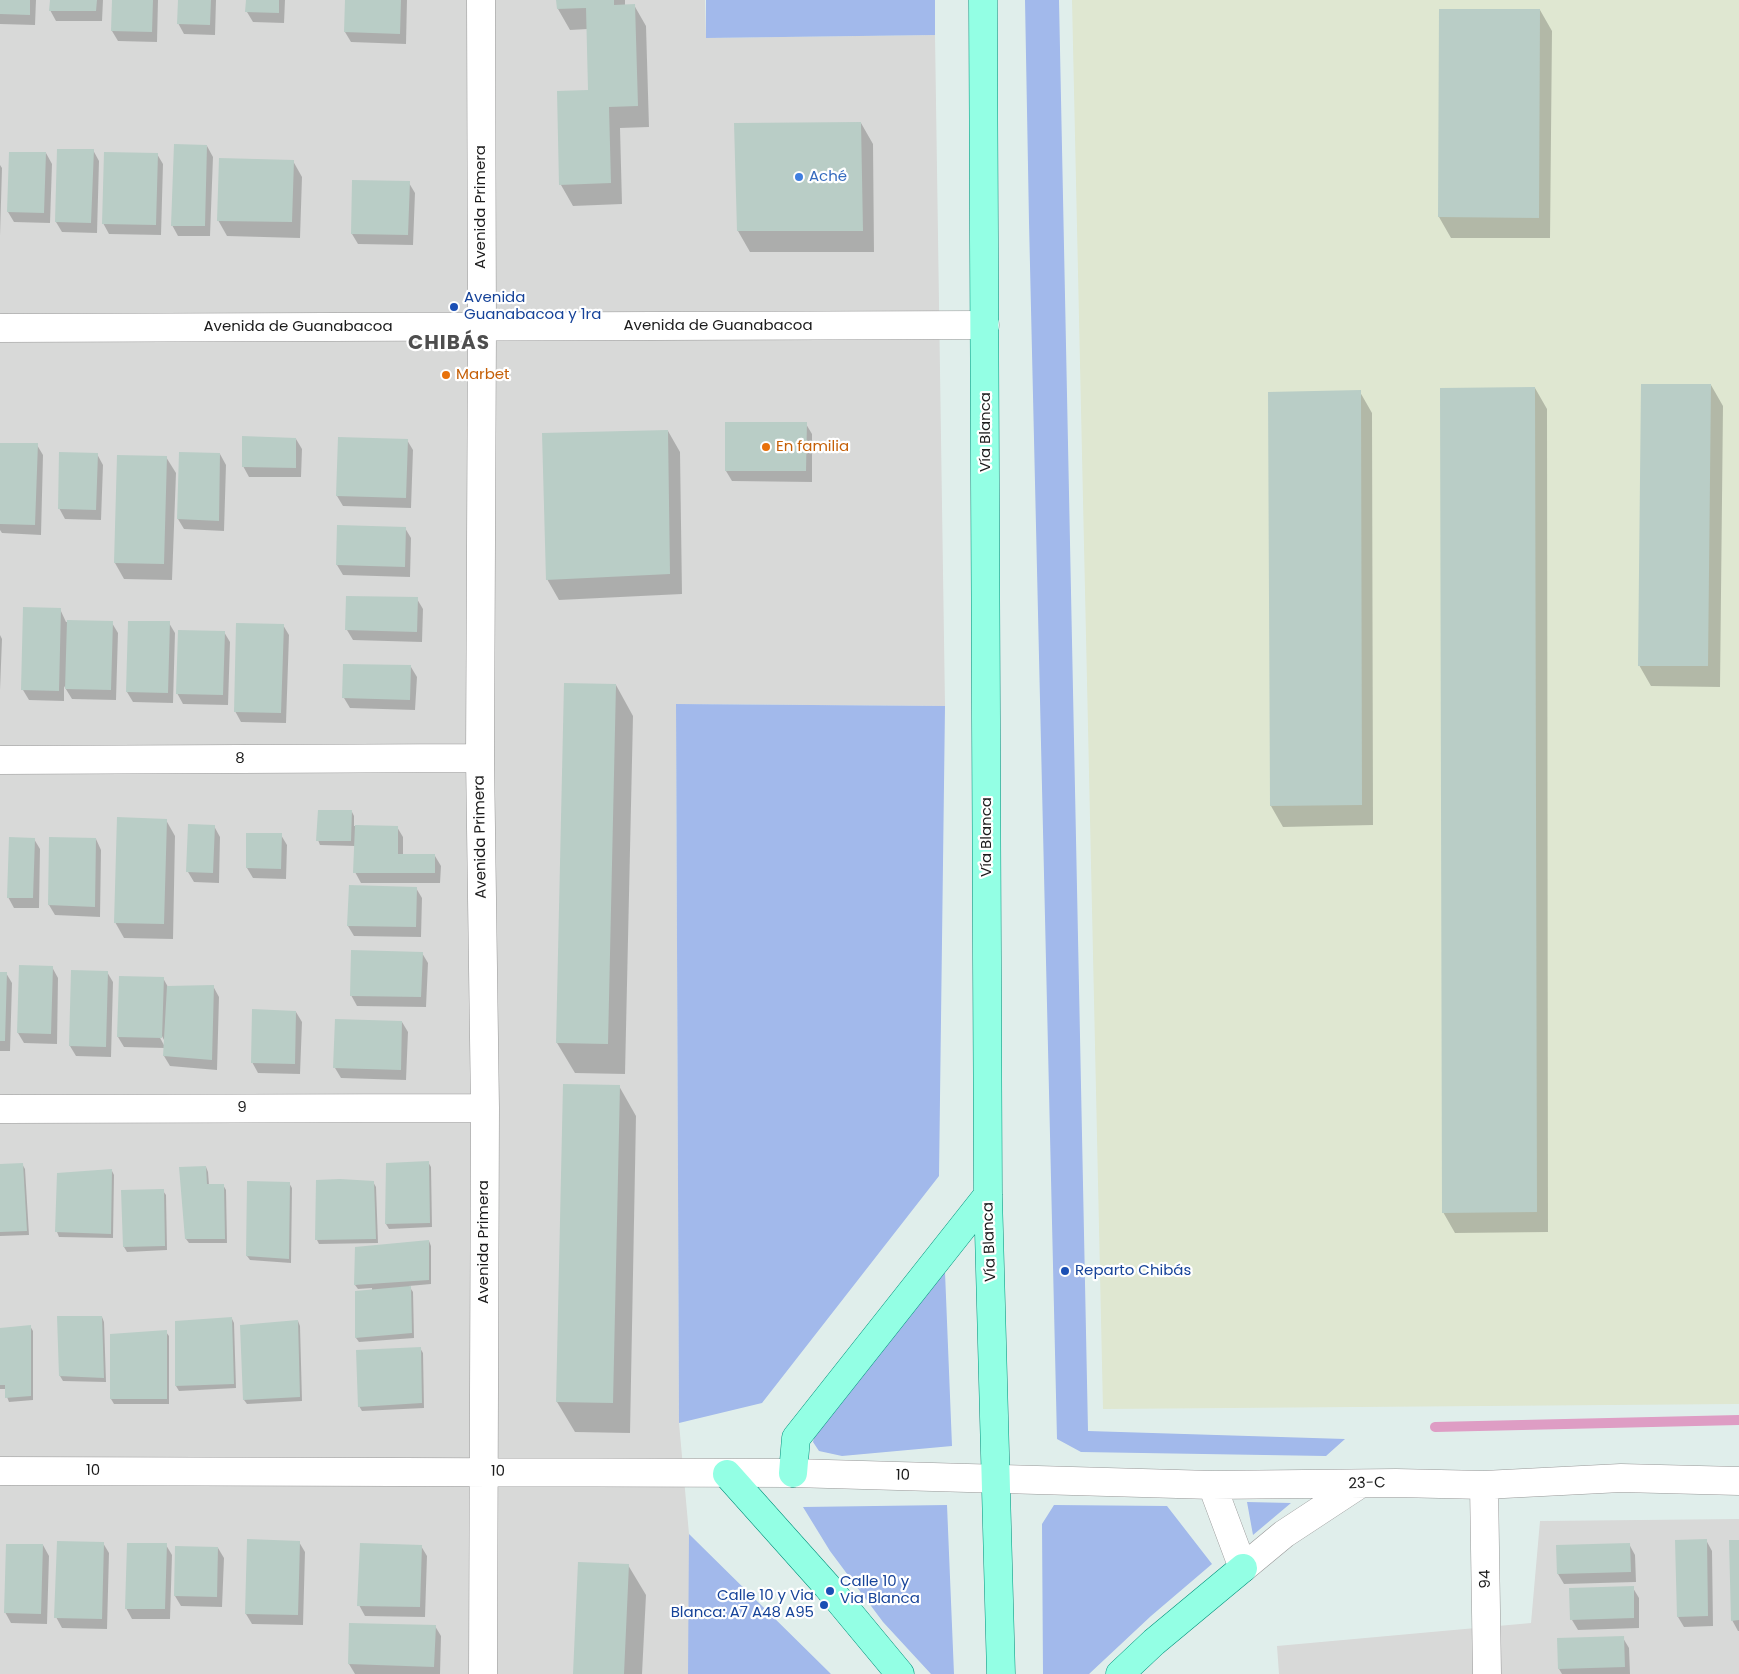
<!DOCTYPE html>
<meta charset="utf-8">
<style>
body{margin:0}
canvas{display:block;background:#e0eeeb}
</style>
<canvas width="1739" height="1674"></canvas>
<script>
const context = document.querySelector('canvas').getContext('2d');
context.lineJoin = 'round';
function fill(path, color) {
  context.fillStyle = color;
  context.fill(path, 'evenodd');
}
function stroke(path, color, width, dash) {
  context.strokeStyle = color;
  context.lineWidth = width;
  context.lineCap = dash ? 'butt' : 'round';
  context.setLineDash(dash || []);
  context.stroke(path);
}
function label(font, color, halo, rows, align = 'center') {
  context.font = font + ' Poppins,sans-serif';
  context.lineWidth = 4.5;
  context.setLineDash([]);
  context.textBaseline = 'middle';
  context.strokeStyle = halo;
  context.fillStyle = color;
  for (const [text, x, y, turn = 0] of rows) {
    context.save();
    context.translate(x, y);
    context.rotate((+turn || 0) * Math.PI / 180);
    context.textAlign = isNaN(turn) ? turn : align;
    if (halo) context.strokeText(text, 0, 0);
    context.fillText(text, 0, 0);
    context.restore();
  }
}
fill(new Path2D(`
 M0 0H705L706 38 935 35 945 706 676 704 679 1423 689 1534 691 1674H0Z
 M1739 1519V1674H1279L1277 1646 1531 1623 1540 1521Z`), '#d8d9d8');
fill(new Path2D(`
 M1072 0H1739V1404L1103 1409Z`), '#dfe7d1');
fill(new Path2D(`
 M706 0H935V35L706 38Z
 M1025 0H1059L1088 1431 1345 1439 1326 1456 1081 1452 1057 1439 1029 222Z
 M676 704 945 706 939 1176 762 1403 679 1423Z
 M945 1272 952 1446 842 1456 819 1451 813 1442 816 1430Z
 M1247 1502 1291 1503 1253 1535Z
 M947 1505 954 1674H931L883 1622 830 1551 803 1507Z
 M1054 1505 1167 1506 1212 1564 1151 1616 1089 1674H1043L1042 1524Z
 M689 1534 831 1674H688Z`), '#a2b9eb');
fill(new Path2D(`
 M0 0H36L35 25 0 24Z
 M51 0H103L102 21H56L50 10Z
 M113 0H158L157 42 118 41 112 31Z
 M179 0H216L215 35 184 34 178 23Z
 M247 0H285L284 23 253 22 247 12Z
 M346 0H407L406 44 351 42 345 32Z
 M558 0H625V6L634 5 646 26 649 127 620 128 622 204 573 206 561 185 590 91 588 29 570 30 558 9Z
 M1441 10H1540L1552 31 1550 238H1451L1439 217Z
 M861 123 873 144 874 252H750L738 231Z
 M207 146 213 157 210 236H178L172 225Z
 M93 150 99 161 97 233 62 232 56 222Z
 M46 153 52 164 50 223 14 222 8 212Z
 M157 154 163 164 161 235 109 234 103 223Z
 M293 161 302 177 300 238 227 236 218 220Z
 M0 165 2 168 0 236Z
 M409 183 415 193 413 245 358 244 352 234Z
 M1711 385 1723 406 1720 687 1651 686 1639 665Z
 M1535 388 1547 409 1548 1232 1455 1233 1443 1212Z
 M1360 392 1372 413 1373 825 1283 827 1271 806Z
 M806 424 812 434V482L732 481 726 471Z
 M668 431 680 452 682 594 559 600 547 579Z
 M296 439 302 449 301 477H249L243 466Z
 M407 440 413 450 411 508 343 506 337 496Z
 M0 444 37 445 43 455 41 535 2 533 0 530Z
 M180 453 220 454 226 465 224 531 184 529 178 519Z
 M97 454 103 465 101 520 65 519 59 508Z
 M166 457 176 473 172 580 124 579 115 563Z
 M338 526 405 528 411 538 410 577 343 575 337 565Z
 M417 599 423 609 422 642 353 640 347 630Z
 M60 609 66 622 112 623 118 633 116 700 72 699 64 686V701L29 700 23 690Z
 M169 623 175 633 173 703 133 702 127 692Z
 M283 625 289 635 286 723 241 722 235 711Z
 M224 632 230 642 228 705 183 704 177 693Z
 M0 635 2 639 0 690Z
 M344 665 411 667 417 677 415 710 350 708 344 698Z
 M616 685 633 716 625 1074 575 1073 557 1043Z
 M352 812 354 816V826L397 827 403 837V855L435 856 441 866 440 883H361L355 872V846L320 845 318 840Z
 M166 820 175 836 173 939 124 938 115 922Z
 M214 826 220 837 219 883 194 882 188 872Z
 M281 835 287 845 286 879 253 878 247 868Z
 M51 838 96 839 101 850 100 917 55 915 49 905Z
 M34 839 40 849 39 908H14L8 897Z
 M416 888 422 898 421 937 354 936 348 926Z
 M422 953 428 963 426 1007 357 1006 351 995Z
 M20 967H52L58 978 57 1044 24 1043 18 1033Z
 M72 971 107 972 113 982 111 1057 76 1056 70 1046Z
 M0 973H6L12 983 10 1051H0Z
 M120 977 163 978 168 987 213 986 219 997 217 1070 170 1066 164 1056 165 1048 124 1047 118 1037ZM160 1032 165 1042V1047L158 1034Z
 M296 1012 302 1022 300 1074 258 1073 252 1062Z
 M336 1021 402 1022 408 1032 406 1080 341 1078 335 1068Z
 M619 1086 636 1116 630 1433 575 1432 557 1402Z
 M428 1162 431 1167 432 1227 389 1229 386 1224Z
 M22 1164 25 1169 29 1235 0 1236V1165Z
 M206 1167 208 1172 209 1185H223L226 1190 227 1243H189L186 1239Z
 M112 1171 114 1175 113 1238 59 1237 57 1232Z
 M373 1182 376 1187 378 1243 319 1244 317 1240Z
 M289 1183 292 1188 291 1263 250 1260 247 1256Z
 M163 1191 166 1195 167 1250 127 1252 124 1247Z
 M429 1241 431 1246V1284L409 1286 413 1292 414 1338 359 1342 356 1338 372 1291V1288L358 1289 355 1285Z
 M102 1317 104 1322 106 1382 63 1381 60 1376Z
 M232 1319 234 1323 236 1388 179 1391 176 1386Z
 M298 1321 300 1326 302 1401 247 1404 244 1400Z
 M30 1326 33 1331V1400L9 1402 7 1397 6 1389H0V1329Z
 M166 1332 169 1336V1404H114L111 1399Z
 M420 1348 423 1353 424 1408 362 1411 359 1406Z
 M1706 1540 1712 1551 1713 1626 1684 1627 1678 1617Z
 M1739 1541V1631H1738L1732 1620Z
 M299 1542 305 1552 303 1625 252 1624 246 1614Z
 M103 1543 109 1553 107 1629 62 1628 56 1617Z
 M1629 1544 1635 1555 1636 1582 1564 1584 1558 1574Z
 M43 1545 49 1556 47 1624 11 1623 5 1612Z
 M166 1545 172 1555 170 1619H132L126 1608Z
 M421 1546 427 1556 425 1617 365 1616 359 1605Z
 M218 1548 224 1558 222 1607 181 1606 175 1596Z
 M628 1565 646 1595 642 1674H574Z
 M1633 1588 1639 1598V1628L1578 1630 1572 1620Z
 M350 1624 435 1626 441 1636 440 1674H355L349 1664Z
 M1623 1638 1629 1648 1630 1674H1562L1559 1669Z`), '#0003');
stroke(new Path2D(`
 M1435 1427 1739 1420`), '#de9dc4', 10);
fill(new Path2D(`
 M0 0H30V15L0 14Z
 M50 0H97L96 11H49Z
 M112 0H153L152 32 111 31Z
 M178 0H211L210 25 177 24Z
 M246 0H279V13L245 12Z
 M345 0H401L400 34 344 32Z
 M556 0H614V5L635 4 638 106 609 107 611 183 559 185 557 91 588 90 586 8 557 9Z
 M1439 9H1540L1539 218 1438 217Z
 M861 122 863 231H737L734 123Z
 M174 144 207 145 205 226H171Z
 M57 149H94L91 223 55 222Z
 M9 152H46L44 213 7 212Z
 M104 152 158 153 156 225 102 224Z
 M219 158 294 160 292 222 217 221Z
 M352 180 410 181 408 235 351 234Z
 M1641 384H1711L1708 666H1638Z
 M1535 387 1537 1212 1442 1213 1440 388Z
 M1361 390 1362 805 1270 806 1268 392Z
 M725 422H807L806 471H725Z
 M668 430 670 574 546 580 542 433Z
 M242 436 296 438V468L242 467Z
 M338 437 408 439 406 498 336 496Z
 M0 443H38L35 525 0 524Z
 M59 452 98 453 96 510 58 509Z
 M179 452 220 453 219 521 177 519Z
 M117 455 167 456 164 564 114 563Z
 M337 525 406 527 405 567 336 565Z
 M346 596 418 597 417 632 345 630Z
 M23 607 61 608 59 691 21 690Z
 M67 620 113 621 111 690 65 689Z
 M128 621H170L168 693 126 692Z
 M236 623 284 624 281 713 234 712Z
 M178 630 225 631 223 695 176 694Z
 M343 664 411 665 410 700 342 698Z
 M564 683 616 684 608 1044 556 1043Z
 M318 810H352L351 841H316Z
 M117 817 167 819 164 924 114 923Z
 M188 824 215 825 213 873 186 872Z
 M355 825 398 826V854H435V873H353Z
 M246 833H282L281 869 246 868Z
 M9 837 35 838 33 898H7Z
 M49 837 96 838 95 907 48 905Z
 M349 885 417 887 416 927 347 926Z
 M351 950 423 952 421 997 350 996Z
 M19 965 53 966 51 1034 17 1033Z
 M71 970 108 971 106 1047 69 1046Z
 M0 972H7L5 1041H0Z
 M119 976 164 977 162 1038 117 1037Z
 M214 985 212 1060 163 1056 167 986Z
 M252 1009 296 1011 295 1064 251 1063Z
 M335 1019 402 1021 401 1070 333 1068Z
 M563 1084 620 1085 613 1403 556 1402Z
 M429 1161 430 1223 385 1224 386 1163Z
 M23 1163 27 1231 0 1232V1164Z
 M206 1166 207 1184H224L225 1239H185L179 1167Z
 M112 1169 111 1234 55 1232 57 1173Z
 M340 1179 374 1181 376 1239 315 1240 316 1180Z
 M247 1181 290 1182 289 1259 246 1256Z
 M164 1189 165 1246 123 1247 121 1190Z
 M429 1240V1280L354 1285 355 1247Z
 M411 1286 412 1333 355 1338V1291Z
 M57 1316H102L104 1378 59 1376Z
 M232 1317 234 1384 175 1386V1321Z
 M298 1320 300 1397 243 1400 240 1325Z
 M31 1325V1396L5 1398V1385H0V1328Z
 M167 1330V1399H110V1334Z
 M421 1347 422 1403 358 1407 356 1350Z
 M247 1539 300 1541 298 1615 245 1614Z
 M1707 1539 1708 1616 1677 1617 1675 1540Z
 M1729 1540H1739V1620L1731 1621Z
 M57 1541 104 1542 102 1619 54 1618Z
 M127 1543H167L165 1609H125Z
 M360 1543 422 1545 420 1607 357 1606Z
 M1630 1543 1631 1572 1557 1574 1556 1545Z
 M6 1544H43L41 1614 4 1613Z
 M175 1546 218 1547 217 1597 174 1596Z
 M578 1562 629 1564 624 1674H573Z
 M1634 1586V1618L1570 1620 1569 1588Z
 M349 1623 436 1625 434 1667 348 1664Z
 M1624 1636 1625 1667 1558 1669 1557 1638Z`), '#b9cdc6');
const minor = new Path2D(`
 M481 0 482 328 480 758 485 1108 483 1674
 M0 328 985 325
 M0 760 480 758
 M0 1109 485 1108
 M0 1471 793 1473 1212 1485 1396 1483 1484 1485 1621 1478 1739 1481
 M1212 1485 1243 1568 1284 1534 1360 1484
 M1484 1485 1487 1674`);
const major = new Path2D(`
 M983 0 988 1195 1001 1674
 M793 1473 796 1438 988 1195
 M727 1474 827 1586 900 1674
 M1120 1674 1154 1642 1243 1568`);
stroke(minor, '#989898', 29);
stroke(major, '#00927c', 29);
stroke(minor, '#fff', 28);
stroke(major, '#93ffe4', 28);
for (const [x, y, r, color] of [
 [799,177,5,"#3f7fe0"],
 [454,307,5,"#1a4fb4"],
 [446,375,5,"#e8710a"],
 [766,447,5,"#e8710a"],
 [1065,1271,5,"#1a4fb4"],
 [830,1591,5,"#1a4fb4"],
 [824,1605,5,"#1a4fb4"]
]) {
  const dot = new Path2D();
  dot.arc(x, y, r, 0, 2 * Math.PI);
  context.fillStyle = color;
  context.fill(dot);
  stroke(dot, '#fff', 2);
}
label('15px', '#366cbe', '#fff', [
 ["Aché",809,177]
], 'left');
label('15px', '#1b1b1b', '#fff', [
 ["Avenida Primera",481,207,-90],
 ["Avenida de Guanabacoa",718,326],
 ["Avenida de Guanabacoa",298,327],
 ["Vía Blanca",986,432,-90],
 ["8",240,759],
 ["Avenida Primera",481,837,-91],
 ["Vía Blanca",987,837,-90],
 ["9",242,1108],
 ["Avenida Primera",484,1242,-90],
 ["Vía Blanca",990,1242,-92],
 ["10",93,1471],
 ["10",498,1472,1],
 ["10",903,1476,1],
 ["23-C",1367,1484,-2],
 ["94",1486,1579,-91]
]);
label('15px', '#164399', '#fff', [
 ["Avenida",464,298],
 ["Guanabacoa y 1ra",464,315],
 ["Reparto Chibás",1075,1271],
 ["Calle 10 y",840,1582],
 ["Via Blanca",840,1599],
 ["Calle 10 y Via",814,1596,"right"],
 ["Blanca: A7 A48 A95",814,1613,"right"]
], 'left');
label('15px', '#c56008', '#fff', [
 ["Marbet",456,375],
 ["En familia",776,447]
], 'left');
context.letterSpacing = '1px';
label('bold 20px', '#4e4e4e', '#fff', [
 ["CHIBÁS",449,344]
]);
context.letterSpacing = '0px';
</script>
